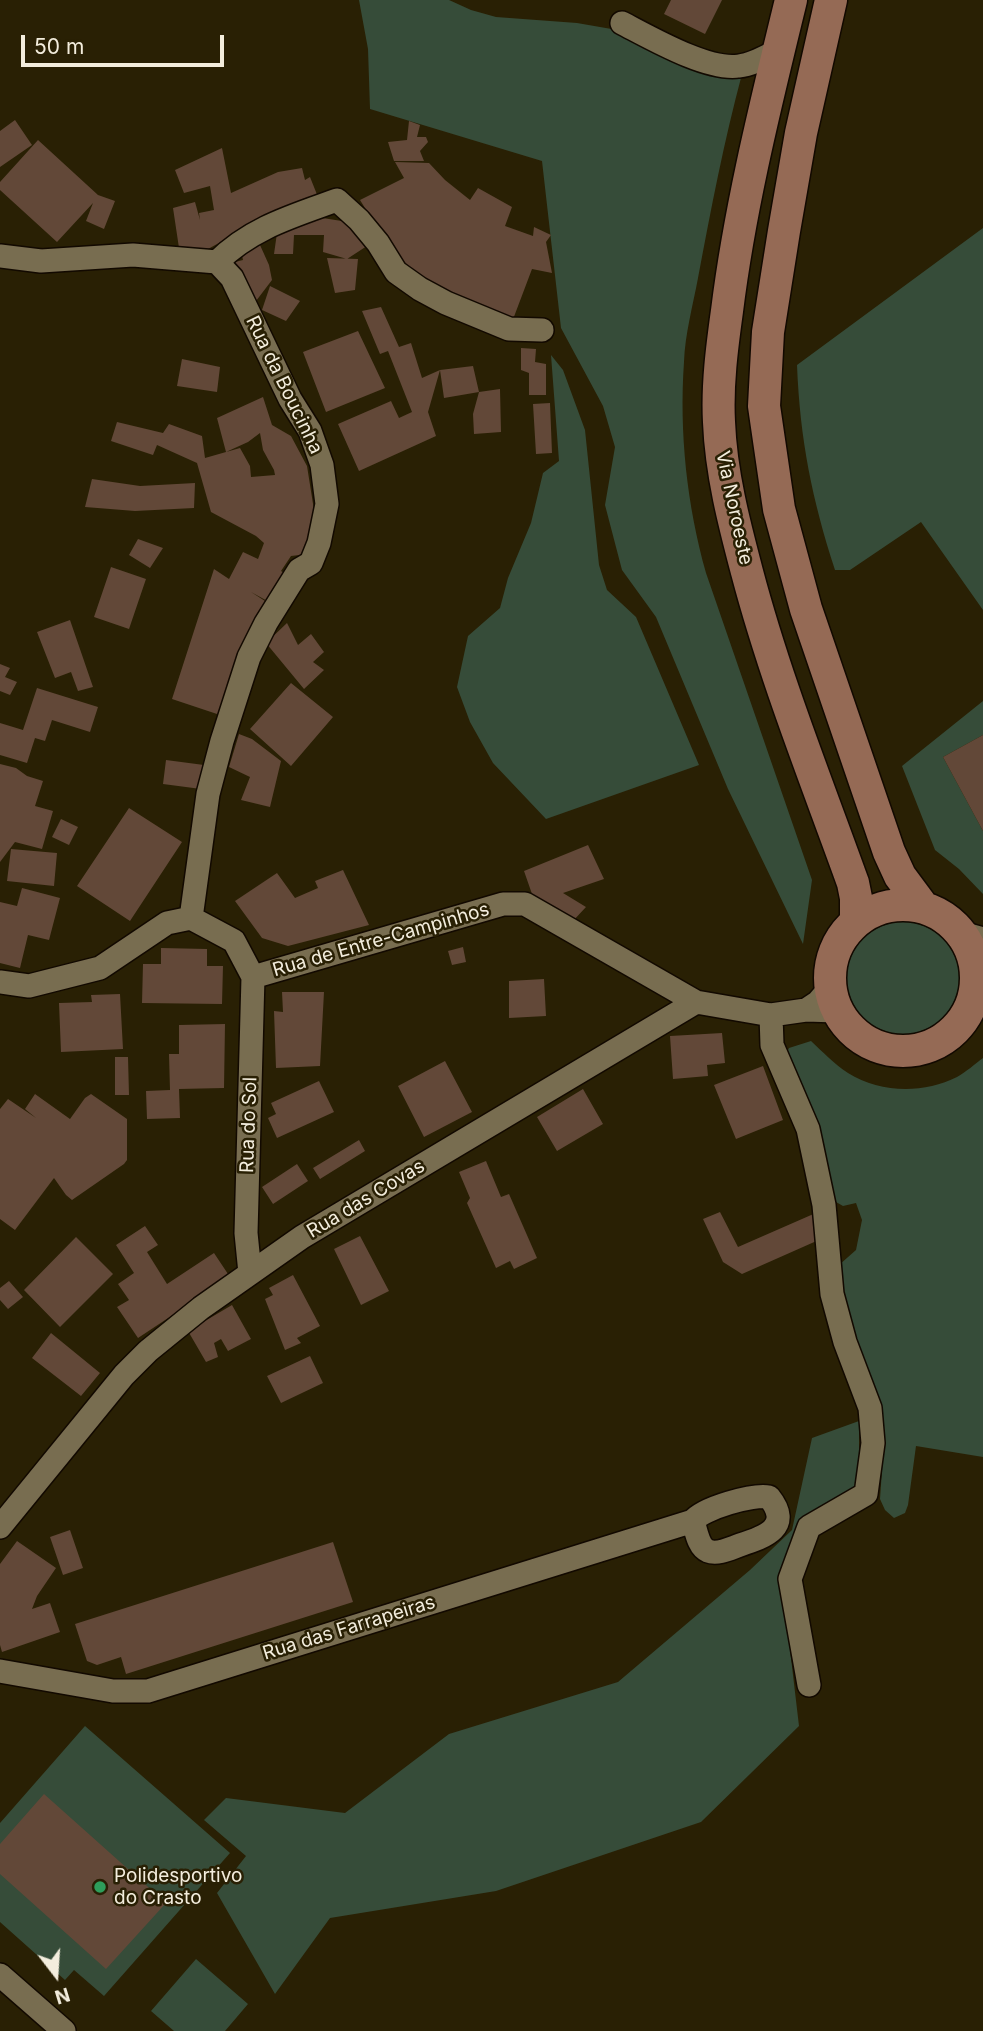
<!DOCTYPE html>
<style>
body{margin:0}
#map{position:relative;width:983px;height:2031px;overflow:hidden;background:#292004;font-family:Inter,sans-serif}
canvas{display:block}
.north{position:absolute;left:21px;top:1940px;width:70px;height:70px;-webkit-text-stroke:5px #292004;paint-order:stroke;rotate:163deg;font-size:19px;font-weight:700;line-height:28px;text-align:center;color:#f3eddd}
.north::after{content:'';display:block;margin:auto;width:24px;height:32px;background:#f3eddd;clip-path:polygon(50% 0,100% 100%,50% 72%,0 100%)}
.scale{position:absolute;left:21px;top:35px;width:203px;height:32px;box-sizing:border-box;border:4px solid #f3eddd;border-top:0;padding-left:9px;font-size:21px;line-height:24px;white-space:nowrap;color:#f3eddd;-webkit-text-stroke:5px #292004;paint-order:stroke}
</style>
<div id="map">
<canvas width="983" height="2031"></canvas>
<div class="north">N</div>
<div class="scale">50 m</div>
</div>
<script>
const context = document.querySelector('canvas').getContext('2d');
context.lineJoin = 'round';
function fill(path, color) {
  context.fillStyle = color;
  context.fill(path, 'evenodd');
}
function stroke(path, color, width, dash) {
  context.strokeStyle = color;
  context.lineWidth = width;
  context.lineCap = dash ? 'butt' : 'round';
  context.setLineDash(dash || []);
  context.stroke(path);
}
function label(font, color, halo, rows, align = 'center') {
  context.font = font + ' Inter,sans-serif';
  context.lineWidth = 5;
  context.setLineDash([]);
  context.textBaseline = 'middle';
  context.strokeStyle = halo;
  context.fillStyle = color;
  for (const [text, x, y, turn = 0] of rows) {
    context.save();
    context.translate(x, y);
    context.rotate((+turn || 0) * Math.PI / 180);
    context.textAlign = isNaN(turn) ? turn : align;
    if (halo) context.strokeText(text, 0, 0);
    context.fillText(text, 0, 0);
    context.restore();
  }
}
fill(new Path2D(`
 M359 0H449L471 10 496 17 577 23 623 31 742 74C724 141 711 209 698 278 693 305 685 334 684 362 679 433 687 505 706 573L812 880 803 944 728 789 656 617 622 570 605 505 615 447 603 406 561 328 542 161 370 109 368 49Z
 M983 228V610L921 522 850 570H835C812 499 800 440 797 365Z
 M551 355 563 370 585 430 599 565 607 590 636 617 699 765 546 819 493 763 470 722 457 687 468 636 500 608 508 578 531 523 543 473 559 461Z
 M983 701V735L943 757 983 831V894L959 869 935 850 902 766Z
 M847 978a56 56 0 1 1 112 0a56 56 0 1 1-112 0Z
 M811 1041C823 1052 834 1064 848 1073 880 1093 923 1094 957 1077 966 1072 975 1064 983 1058V1457L916 1446 908 1505 905 1513 894 1518 885 1510 880 1499 884 1441 850 1338 839 1265 856 1250 862 1220 856 1203 843 1206 836 1202 787 1052 789 1048Z
 M859 1421V1477L850 1496 781 1573 799 1726 701 1822 496 1891 330 1918 275 1994 217 1893 246 1856 204 1820 226 1798 345 1813 449 1734 618 1682 750 1570 792 1530 812 1438Z
 M85 1726 230 1853 104 1996 74 1970 65 1980 0 1922V1823Z
 M196 1959 248 2004 225 2031H174L151 2011Z`), '#364c39');
fill(new Path2D(`
 M671 0H722L705 34 664 14Z
 M15 120 32 145 0 167V131Z
 M409 121 420 125 417 137H426L428 142 420 151 424 161H394L388 142 407 140Z
 M38 140 98 195 115 201 104 229 86 221 93 203 57 242 0 190V182Z
 M222 148 231 193 278 172 302 168 305 180 310 177 318 197 248 227 208 249 179 248 173 208 195 202 200 220 199 213 214 210 210 186 184 193 175 170Z
 M395 162 429 163 445 180 470 200 478 188 512 207 505 226 533 236 534 227 551 235 546 242 552 273 532 269 512 322 431 286 391 250 360 200 404 178Z
 M310 216 348 222 370 244 347 259 323 252 324 235H294L293 254H274L278 226Z
 M260 245 269 265 272 280 256 301 250 296 235 262 243 260 241 251Z
 M327 258 358 259 355 290 335 293Z
 M270 286 300 301 286 321 262 310Z
 M381 307 399 347 411 343 422 378 440 370 428 412 436 436 359 471 338 424 391 401 399 418 412 412 388 351 380 354 362 311Z
 M358 331 385 388 326 412 303 352Z
 M521 348 536 349 535 362 546 364V395H529V373L521 370Z
 M182 359 220 367 217 392 177 386Z
 M473 366 479 392 444 398 440 370Z
 M500 389 501 432 474 434 473 414 479 392Z
 M263 397 272 425 291 436 307 466 317 529 308 554 291 556 281 571 286 574 271 603 251 592 265 601 223 716 172 699 214 569 229 579 243 552 258 559 264 543 256 536 211 512 197 463 157 445 153 455 111 441 117 422 163 433 169 424 202 436 205 458 240 448 250 466 251 477 275 475 274 470 263 450 260 433 248 442 226 452 217 418Z
 M550 403 552 453 536 454 533 404Z
 M92 479 140 486 195 483 194 508 135 511 85 507Z
 M138 539 163 548 150 568 129 555Z
 M111 567 146 579 129 629 94 617Z
 M70 620 93 687 78 691 71 672 55 678 37 632Z
 M287 623 298 645 311 634 324 652 313 662 324 670 304 689 266 643Z
 M0 664 10 668 5 677 17 682 10 695 0 691Z
 M291 683 333 717 291 766 250 729Z
 M37 688 98 707 90 732 52 720 45 741 35 738 27 763 0 755V723L23 730Z
 M239 734 252 739 281 761 270 807 241 800 250 777 229 767Z
 M983 735V831L943 757Z
 M166 760 204 765 201 789 163 784Z
 M0 764 16 768 27 776 43 781 35 806 53 811 42 849 15 842 0 862Z
 M129 808 182 842 130 921 77 886Z
 M61 819 78 827 69 845 52 837Z
 M588 845 604 879 563 893 586 907 572 922 532 894 524 871Z
 M11 849 57 853 54 886 7 881Z
 M343 870 369 925 288 946 262 938 235 901 277 873 295 898 318 888 315 881Z
 M22 888 60 898 49 940 28 935 20 968 0 963V902L17 906Z
 M463 947 466 962 452 965 448 951Z
 M161 948 207 949V966H223L222 1004 142 1003 143 964H161Z
 M544 979 546 1016 509 1018V981Z
 M282 992H324L320 1066 276 1068 274 1011 283 1012Z
 M120 994 123 1049 61 1052 59 1003 92 1002 91 995Z
 M225 1024 224 1088 179 1089 180 1118 147 1119 146 1091 170 1090 169 1054H179V1025Z
 M722 1033 725 1063 707 1065 708 1076 673 1079 670 1036Z
 M115 1057H128L129 1095H115Z
 M445 1061 472 1112 424 1137 398 1086Z
 M763 1066 783 1120 736 1139 714 1085Z
 M319 1081 334 1112 277 1138 268 1118 276 1114 271 1103Z
 M583 1089 603 1124 557 1151 537 1117Z
 M35 1094 70 1119 85 1098 91 1094 127 1119V1160L124 1164 72 1200 66 1195 54 1178 15 1230 0 1219V1109L8 1099 36 1118 25 1109Z
 M359 1140 365 1151 320 1179 313 1168Z
 M486 1161 501 1197 509 1194 537 1258 514 1269 510 1261 496 1268 467 1203 470 1198 459 1172Z
 M297 1164 308 1181 273 1204 262 1187Z
 M720 1212 738 1247 818 1212 821 1239 742 1274 723 1262 703 1219Z
 M145 1226 158 1245 147 1252 167 1284 214 1253 230 1277 138 1338 117 1307 129 1300 118 1284 134 1273 116 1245Z
 M360 1236 389 1291 361 1305 334 1249Z
 M76 1237 113 1274 60 1327 24 1290Z
 M293 1275 320 1326 297 1338 301 1343 285 1350 265 1299 273 1295 269 1288Z
 M9 1281 23 1297 8 1309 0 1300V1288Z
 M232 1305 251 1339 228 1351 221 1339 214 1343 218 1357 206 1362 188 1331Z
 M51 1333 100 1373 81 1396 32 1358Z
 M310 1356 323 1383 281 1403 267 1376Z
 M70 1530 83 1568 63 1575 50 1537Z
 M17 1541 56 1568 37 1596 32 1609 50 1603 60 1632 2 1652 0 1645V1564Z
 M333 1542 353 1602 126 1674 121 1657 97 1665 87 1661 75 1624Z
 M44 1794 166 1903 106 1969 0 1874V1844Z`), '#624838');
const street = new Path2D(`
 M622 23C651 38 708 71 739 66 752 65 767 56 779 50
 M0 256 41 261 133 255 217 262
 M217 262C251 228 293 216 337 200L359 220 378 243 396 272 420 289 446 303 509 329 542 330
 M191 918 208 794 222 741 249 657 266 623 299 570 311 563 319 543 327 504 322 465 310 431 290 399 232 278 217 262
 M962 933 983 939
 M977 978 983 974
 M0 982 29 986 100 968 167 923 191 918 234 941 253 977 503 904H525L696 1002
 M806 1010 818 1002 830 988
 M771 1015 772 1045 808 1129 824 1205 832 1294 845 1342 870 1408 873 1443 866 1494 809 1527 790 1579 809 1685
 M250 1273 246 1233 253 977
 M0 1527 124 1375 148 1351 201 1308 302 1237 696 1002 771 1015 806 1010 837 1011
 M0 1671 113 1691H148L693 1521C703 1508 753 1494 769 1497 793 1527 765 1537 740 1545 731 1548 718 1555 708 1551 698 1547 696 1530 693 1521
 M0 1975 64 2031`);
const secondary = new Path2D(`
 M791 0C766 103 740 206 727 311 722 347 717 385 719 422 721 473 734 523 747 572 775 678 816 780 853 883L856 898V921
 M831 0 801 133 784 231 768 332 764 406 779 509 806 609 889 852 900 876 923 907
 M830 978a73 73 0 1 1 146 0a73 73 0 1 1-146 0Z`);
stroke(street, '#120900', 26);
stroke(secondary, '#120900', 35);
stroke(street, '#786d50', 23);
stroke(secondary, '#956a55', 32);
for (const [x, y, r, color] of [
 [100,1887,7,"#2e9e5b"]
]) {
  const dot = new Path2D();
  dot.arc(x, y, r, 0, 2 * Math.PI);
  context.fillStyle = color;
  context.fill(dot);
  stroke(dot, '#292004', 2.5);
}
label('19px', '#f3eddd', '#292004', [
 ["Rua da Boucinha",284,385,64],
 ["Via Noroeste",734,508,78],
 ["Rua de Entre-Campinhos",381,940,-16],
 ["Rua do Sol",249,1125,-88],
 ["Rua das Covas",366,1199,-31],
 ["Rua das Farrapeiras",349,1628,-17]
]);
label('19px', '#f3eddd', '#292004', [
 ["Polidesportivo",114,1876],
 ["do Crasto",114,1898]
], 'left');
</script>
